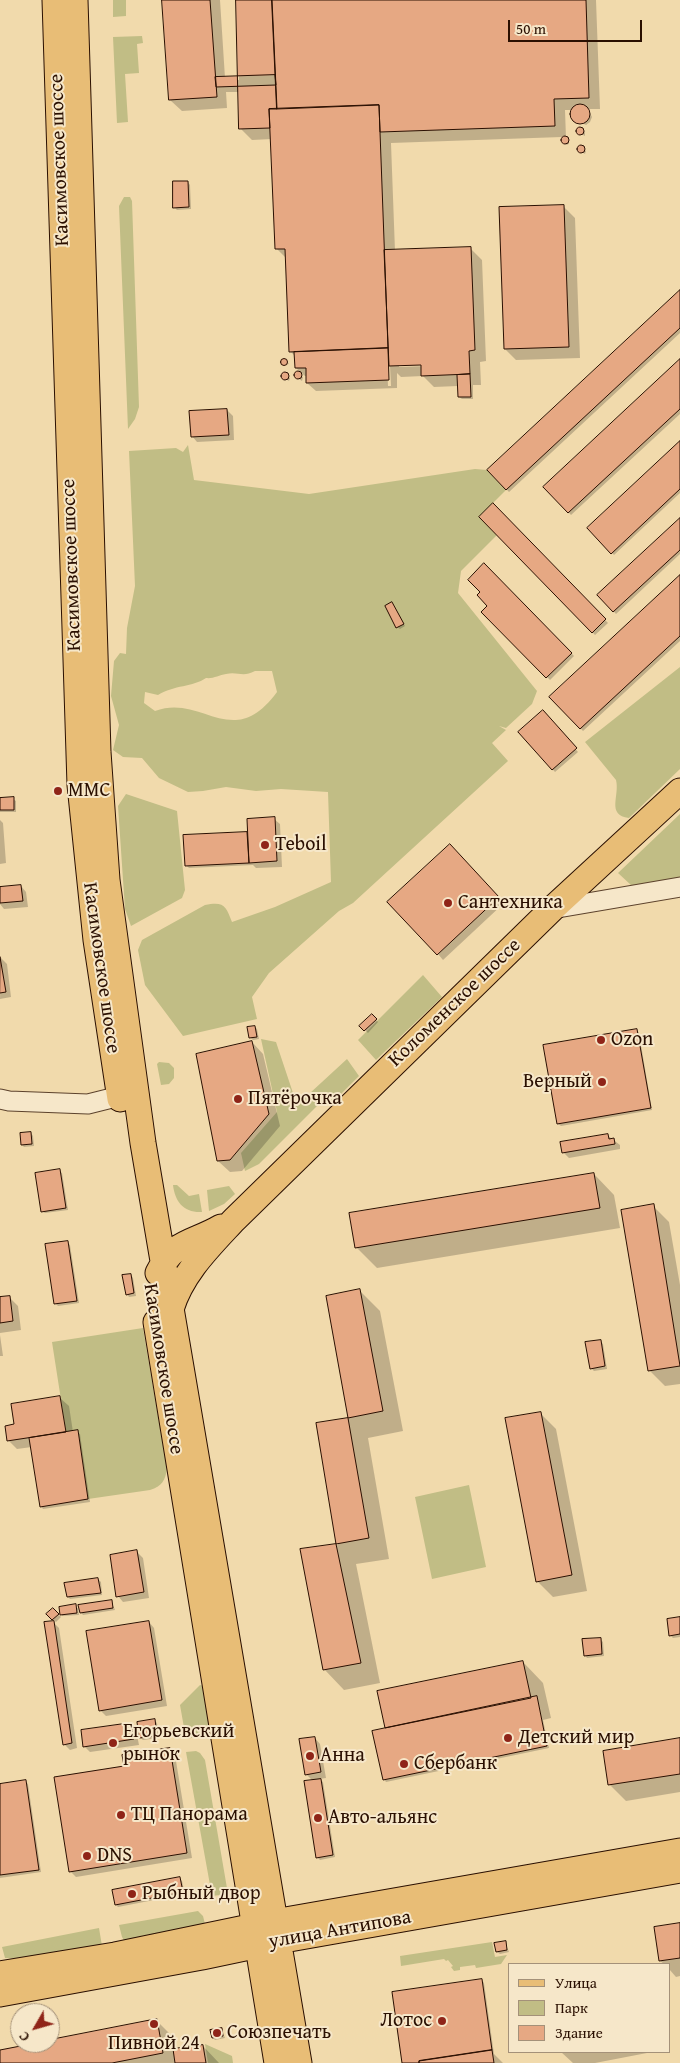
<!DOCTYPE html>
<meta charset="utf-8">
<style>
body{margin:0}
#map{position:relative;width:680px;height:2063px;overflow:hidden;background:#f1daac;font-family:"Gentium Book Plus",serif}
canvas{display:block}
.legend{position:absolute;left:508px;top:1963px;width:162px;height:90px;box-sizing:border-box;background:#f6e7c9;border:1px solid #a49179;margin:0;padding:6px 9px;list-style:none;font-size:15px;color:#2a0f01}
.legend li{display:flex;align-items:center;gap:10px;height:25px}
.legend b{width:25px;border:1px solid #a49179}
.north{position:absolute;left:10px;top:2003px;width:50px;height:50px;box-sizing:border-box;background:#f6e7c9;border:1px solid #a49179;border-radius:50%;rotate:232deg;font-size:14px;font-weight:700;line-height:20px;text-align:center;color:#2a0f01}
.north::after{content:'';display:block;margin:auto;width:18px;height:22px;background:#8f2418;clip-path:polygon(50% 0,100% 100%,50% 72%,0 100%)}
.scale{position:absolute;left:508px;top:20px;width:134px;height:22px;box-sizing:border-box;border:2px solid #2a0f01;border-top:0;padding-left:6px;font-size:15px;line-height:18px;white-space:nowrap;color:#2a0f01;-webkit-text-stroke:4px #f6e7c9;paint-order:stroke}
</style>
<div id="map">
<canvas width="680" height="2063"></canvas>
<ul class="legend">
<li><b style="height:6px;background:#e8bd76"></b>Улица</li>
<li><b style="height:14px;background:#c1bd85"></b>Парк</li>
<li><b style="height:14px;background:#e6a883"></b>Здание</li>
</ul>
<div class="north">С</div>
<div class="scale">50 m</div>
</div>
<script>
const context = document.querySelector('canvas').getContext('2d');
context.lineJoin = 'round';
function fill(path, color) {
  context.fillStyle = color;
  context.fill(path, 'evenodd');
}
function stroke(path, color, width, dash) {
  context.strokeStyle = color;
  context.lineWidth = width;
  context.lineCap = dash ? 'butt' : 'round';
  context.setLineDash(dash || []);
  context.stroke(path);
}
function label(font, color, halo, rows, align = 'center') {
  context.font = font + ' "Gentium Book Plus",serif';
  context.lineWidth = 4;
  context.setLineDash([]);
  context.textBaseline = 'middle';
  context.strokeStyle = halo;
  context.fillStyle = color;
  for (const [text, x, y, turn = 0] of rows) {
    context.save();
    context.translate(x, y);
    context.rotate((+turn || 0) * Math.PI / 180);
    context.textAlign = isNaN(turn) ? turn : align;
    if (halo) context.strokeText(text, 0, 0);
    context.fillText(text, 0, 0);
    context.restore();
  }
}
fill(new Path2D(`
 M113 0H126V16L113 17Z
 M142 36 143 43 137 44 139 73 125 74 128 122 117 123 113 37Z
 M124 197H130L132 201 139 407 135 419 128 429 119 206Z
 M188 445 194 480 309 494 475 469 487 470 506 490 479 517 497 535 461 571 458 593 537 691 532 704 506 728 499 726 506 730 492 743 508 761 353 903 339 911 269 973 252 997 257 1019 183 1036 145 985 138 950 142 940 205 905C224 901 226 906 232 922L275 907 331 882 328 792 281 789 256 791 226 787 203 791 188 792 159 778 142 758 123 757 113 750 119 725 111 696 114 661 120 653 126 654 127 628 135 586 129 451 176 448 183 452ZM255 671H272L277 692C232 753 203 693 155 711L144 703 145 692 158 695C174 685 193 687 206 678 213 679 219 675 226 674 238 671 242 678 255 671Z
 M680 667V769L629 818C606 815 620 796 616 780L585 742Z
 M126 794 177 811 185 890 182 898 131 926 125 909 118 806Z
 M680 814V879L632 886 618 873Z
 M423 975 442 997 376 1060 358 1040Z
 M261 1039 276 1042 297 1105 347 1059 359 1076 330 1105 320 1103 259 1164 245 1171 241 1153 277 1112Z
 M159 1062 169 1063 174 1068V1078L169 1084 161 1085 157 1064Z
 M173 1185H177L189 1196 199 1194 202 1212C184 1213 175 1202 173 1185Z
 M229 1186 235 1194 224 1204 209 1211 207 1190Z
 M143 1328 167 1469C165 1481 162 1486 150 1490L88 1499 78 1431 66 1432 52 1342Z
 M469 1485 486 1567 432 1579 415 1497Z
 M200 1685 204 1686 211 1728 206 1735 186 1739 180 1705Z
 M196 1751 200 1753 205 1760 228 1894 212 1896 186 1752Z
 M198 1911 203 1916 206 1928 125 1942 122 1937 119 1925Z
 M99 1928 102 1946 37 1960 5 1958 2 1947Z
 M492 1942 495 1957 507 1955 501 1964 476 1968 475 1965 460 1967V1970L454 1971 451 1967 453 1966 448 1960 446 1961 444 1959 401 1966 400 1956Z
 M205 2044 232 2056 233 2063H208Z`), '#c1bd85');
fill(new Path2D(`
 M164 0H220L225 78 239 80 237 0H596L600 109H588L592 117 590 122 586 125 574 119 572 114 573 110H565L566 138 569 141V144L566 145 562 137 391 143 395 251 470 248 482 260 486 361 480 362 481 385H473V399H462L459 397 458 386 434 387 423 376 401 377 397 373V388L316 391 307 383V376H305L296 368V357L290 351 287 259 276 248 272 139 252 140 241 129 240 92H226L227 108 182 111 170 100ZM387 363 390 366 391 386H388ZM427 364V366L399 367V365Z
 M583 129 585 132V136L579 133V130Z
 M581 146 586 151 585 154 579 150Z
 M188 182 190 185 191 209 177 210 174 207Z
 M564 207 575 218 580 358 516 360 505 349Z
 M680 292V333L509 492 488 470Z
 M284 360 287 362 289 364 283 365Z
 M680 361V414L571 515 545 487Z
 M284 373 290 378 289 381 283 377Z
 M297 373 303 377 302 381 296 377Z
 M227 410 233 416 234 440 197 442 192 436Z
 M680 443V493L614 555 589 528Z
 M493 505 608 623 595 635 481 517Z
 M680 520V554L616 614 599 595Z
 M484 565 574 656 550 680 483 612 489 606 482 592Z
 M680 577V641L583 731 551 697Z
 M392 603 405 626 400 629 397 627Z
 M543 712 578 752 555 772 520 733Z
 M0 799H13L16 801V812H0Z
 M274 819 280 824 282 867 256 868 253 865 189 868 186 865 247 833 249 835Z
 M0 820 3 823 6 863 0 864Z
 M455 851 504 903 443 960 438 954Z
 M21 886 26 892 28 907 4 909 0 904V888Z
 M1 958 7 964 11 997 0 999Z
 M372 1015 378 1022 368 1033 361 1026Z
 M255 1027 257 1029 259 1039 253 1040 250 1037Z
 M636 1030 639 1033 652 1110 561 1126 558 1124Z
 M252 1042 263 1054 280 1126 242 1171 230 1172 218 1161Z
 M31 1133 33 1136 34 1146 24 1147 22 1145 21 1134Z
 M607 1135 620 1145V1149L569 1158 563 1152Z
 M59 1171 62 1173 68 1210 45 1213 42 1211Z
 M594 1174 614 1195 620 1228 377 1268 356 1247Z
 M653 1206 669 1222 680 1285V1384L665 1386 649 1370Z
 M67 1242 70 1245 79 1303 58 1306 56 1304Z
 M131 1275 133 1278 136 1296 129 1297 127 1294Z
 M360 1291 380 1311 403 1431 368 1438 389 1559 356 1564 380 1683 344 1690 324 1669 301 1550 338 1545 317 1424 349 1419 327 1297Z
 M9 1297 18 1306 21 1330 0 1333V1299Z
 M0 1335 3 1356H0Z
 M600 1341 603 1344 607 1369 594 1371 591 1368Z
 M60 1398 69 1406 73 1432H77L80 1434 90 1502 43 1509 41 1506 32 1447 17 1449 8 1440 16 1425Z
 M540 1413 556 1429 587 1591 553 1597 537 1581Z
 M137 1552 143 1558 149 1598 123 1602 118 1596Z
 M98 1579 101 1582 102 1595 70 1599 68 1597Z
 M111 1601 115 1610 83 1615 78 1609 79 1615 62 1616 61 1608 75 1606 81 1611Z
 M53 1609 61 1617 56 1622 48 1614Z
 M680 1619V1637L673 1638 670 1635Z
 M55 1622 54 1623 59 1628 77 1748 70 1750 64 1744 46 1623Z
 M149 1622 154 1628 167 1706 106 1716 100 1710Z
 M600 1639 603 1642 604 1656 587 1658 585 1655Z
 M523 1662 543 1683 551 1718 543 1720 549 1748 386 1782 384 1779 387 1729 386 1727Z
 M154 1720 157 1723 159 1738 143 1740 137 1735 139 1745 90 1752 84 1746 131 1724 139 1733Z
 M315 1738 320 1744 326 1778 319 1779 323 1782 335 1857 320 1860 317 1857 313 1781 306 1774Z
 M680 1739V1792L626 1801 610 1785 604 1752Z
 M170 1749 175 1755 192 1858 76 1877 71 1872 125 1767Z
 M26 1782 28 1784 41 1872 0 1878V1785Z
 M179 1878 182 1881 185 1894 118 1907 116 1905Z
 M680 1925V1976L676 1977 669 1969V1964H664L660 1961 655 1929Z
 M505 1942 509 1952 500 1954 497 1952Z
 M482 1980 484 1983 494 2054 503 2063H404Z
 M156 2020 172 2036 175 2050 203 2046 219 2063H0V2051L50 2043V2041Z
 M221 2029 225 2038 215 2040 213 2038Z
 M561 2052H647V2053L595 2063H573Z`), '#0003');
const building = new Path2D(`
 M162 0H210L217 97 169 100Z
 M236 0H272L277 109H269L270 128 239 129Z
 M272 0H586L589 98 554 99 555 126 380 132 379 105 277 109Z
 M275 75 276 85 216 87 215 77Z
 M570 114a10 10 0 1 1 20 0a10 10 0 1 1-20 0Z
 M379 105 388 348 289 352 285 249H275L269 109Z
 M576 131a4 4 0 1 1 8 0a4 4 0 1 1-8 0Z
 M561 140a4 4 0 1 1 8 0a4 4 0 1 1-8 0Z
 M577 149a4 4 0 1 1 8 0a4 4 0 1 1-8 0Z
 M173 181H188L189 207 173 208Z
 M564 205 569 347 504 349 499 207Z
 M471 247 475 350 469 351 470 374 421 376V365L389 366 384 250Z
 M680 290V328L506 490 487 470Z
 M388 348 389 380 306 383V368H295L294 352Z
 M280.5 362a3.5 3.5 0 1 1 7 0a3.5 3.5 0 1 1-7 0Z
 M680 359V409L568 513 543 487Z
 M294 375a4 4 0 1 1 8 0a4 4 0 1 1-8 0Z
 M281 376a4 4 0 1 1 8 0a4 4 0 1 1-8 0Z
 M470 374 471 397H458L457 375Z
 M227 409 229 435 191 437 189 411Z
 M680 441V489L611 554 587 528Z
 M493 503 606 619 592 633 479 517Z
 M680 518V550L613 612 597 595Z
 M484 563 572 653 546 678 481 612 487 606 477 595 480 592 468 580Z
 M680 575V636L580 729 549 697Z
 M392 602 404 624 396 628 385 606Z
 M543 710 577 748 552 770 518 732Z
 M14 797V810H0V798Z
 M275 817 277 861 249 863 247 819Z
 M247 832 249 863 185 866 183 835Z
 M450 844 499 897 437 955 387 902Z
 M21 885 23 901 0 903V887Z
 M0 957 6 992 0 993Z
 M372 1014 377 1019 364 1031 359 1026Z
 M255 1026 257 1037 249 1038 247 1027Z
 M637 1029 651 1108 557 1124 543 1045Z
 M252 1041 269 1114 230 1160 217 1161 196 1054Z
 M31 1132 32 1144 21 1145 20 1133Z
 M608 1134 609 1139 614 1138 615 1144 562 1153 560 1142Z
 M60 1169 66 1208 41 1212 35 1173Z
 M594 1173 600 1208 355 1248 349 1213Z
 M654 1204 680 1366 648 1371 621 1210Z
 M68 1241 77 1301 54 1304 45 1244Z
 M131 1274 134 1293 126 1295 122 1275Z
 M360 1289 383 1411 348 1418 326 1296Z
 M10 1296 13 1321 0 1323V1297Z
 M601 1340 605 1366 590 1369 585 1342Z
 M60 1396 66 1432 7 1441 5 1426 14 1424 11 1404Z
 M541 1412 572 1575 536 1582 505 1418Z
 M348 1418 369 1538 336 1544 316 1423Z
 M78 1430 88 1499 40 1507 29 1438Z
 M336 1544 361 1663 323 1670 300 1549Z
 M137 1550 144 1592 116 1597 110 1555Z
 M98 1578 101 1593 67 1597 64 1583Z
 M112 1600 113 1608 80 1613 78 1605Z
 M76 1604 77 1613 60 1615 59 1607Z
 M53 1608 59 1614 52 1620 46 1614Z
 M680 1617V1634L669 1636 667 1619Z
 M54 1621 72 1743 63 1745 44 1622Z
 M149 1621 162 1700 99 1711 86 1631Z
 M601 1638 602 1654 584 1656 582 1639Z
 M523 1661 531 1698 385 1728 377 1691Z
 M537 1696 547 1746 383 1780 372 1731Z
 M155 1719 157 1736 139 1738 137 1722Z
 M131 1723 134 1739 83 1747 81 1730Z
 M315 1737 321 1772 305 1775 299 1739Z
 M680 1738V1774L608 1785 603 1751Z
 M170 1748 187 1853 69 1872 54 1777 124 1766 122 1755Z
 M321 1779 333 1855 316 1858 304 1781Z
 M26 1780 39 1870 0 1875V1784Z
 M180 1877 183 1892 115 1905 112 1890Z
 M680 1923V1958L659 1961 654 1927Z
 M506 1941 507 1950 496 1952 494 1943Z
 M482 1979 492 2050 419 2061V2063H402L392 1992Z
 M157 2019 163 2053 112 2063H0V2050L36 2043H50V2040Z
 M222 2028 223 2036 212 2038 210 2030Z
 M203 2045 206 2063H175L173 2049Z
 M492 2050 494 2063H419V2061Z`);
fill(building, '#e6a883');
stroke(building, '#2a0f01', 1);
const minor = new Path2D(`
 M552 909 680 887
 M0 1099 9 1101 88 1104 132 1093`);
const major = new Path2D(`
 M55 0 80 785 96 940 120 1099
 M75 0 98 752 107 880 143 1143 299 2063
 M158 1273C174 1240 192 1244 221 1227
 M171 1309C182 1273 209 1247 234 1220L552 909 680 791
 M156 1322 277 2063
 M0 1974 115 1955 274 1922 680 1851
 M0 1994 202 1957 278 1941 680 1870`);
stroke(minor, '#5c422c', 21);
stroke(major, '#2a0f01', 27);
stroke(minor, '#f6e7c9', 19);
stroke(major, '#e8bd76', 25);
for (const [x, y, r, color] of [
 [58,791,5,"#8f2418"],
 [265,845,5,"#8f2418"],
 [448,903,5,"#8f2418"],
 [601,1040,5,"#8f2418"],
 [602,1082,5,"#8f2418"],
 [238,1099,5,"#8f2418"],
 [508,1738,5,"#8f2418"],
 [113,1743,5,"#8f2418"],
 [310,1756,5,"#8f2418"],
 [404,1764,5,"#8f2418"],
 [121,1815,5,"#8f2418"],
 [318,1818,5,"#8f2418"],
 [87,1856,5,"#8f2418"],
 [132,1894,5,"#8f2418"],
 [442,2021,5,"#8f2418"],
 [154,2024,5,"#8f2418"],
 [217,2033,5,"#8f2418"]
]) {
  const dot = new Path2D();
  dot.arc(x, y, r, 0, 2 * Math.PI);
  context.fillStyle = color;
  context.fill(dot);
  stroke(dot, '#f6e7c9', 2);
}
label('20px', '#2a0f01', '#f6e7c9', [
 ["Касимовское шоссе",60,160,-92],
 ["Касимовское шоссе",72,565,-92],
 ["Касимовское шоссе",101,968,82],
 ["Коломенское шоссе",455,1003,-44],
 ["Касимовское шоссе",163,1369,81],
 ["улица Антипова",340,1930,-10]
]);
label('20px', '#2a0f01', '#f6e7c9', [
 ["ММС",68,791],
 ["Teboil",275,845],
 ["Сантехника",458,903],
 ["Ozon",611,1040],
 ["Верный",592,1082,"right"],
 ["Пятёрочка",248,1099],
 ["Егорьевский",123,1732],
 ["рынок",123,1755],
 ["Детский мир",518,1738],
 ["Анна",320,1756],
 ["Сбербанк",414,1764],
 ["ТЦ Панорама",131,1815],
 ["Авто-альянс",328,1818],
 ["DNS",97,1856],
 ["Рыбный двор",142,1894],
 ["Лотос",432,2021,"right"],
 ["Союзпечать",227,2033],
 ["Пивной 24",154,2044,"center"]
], 'left');
</script>
